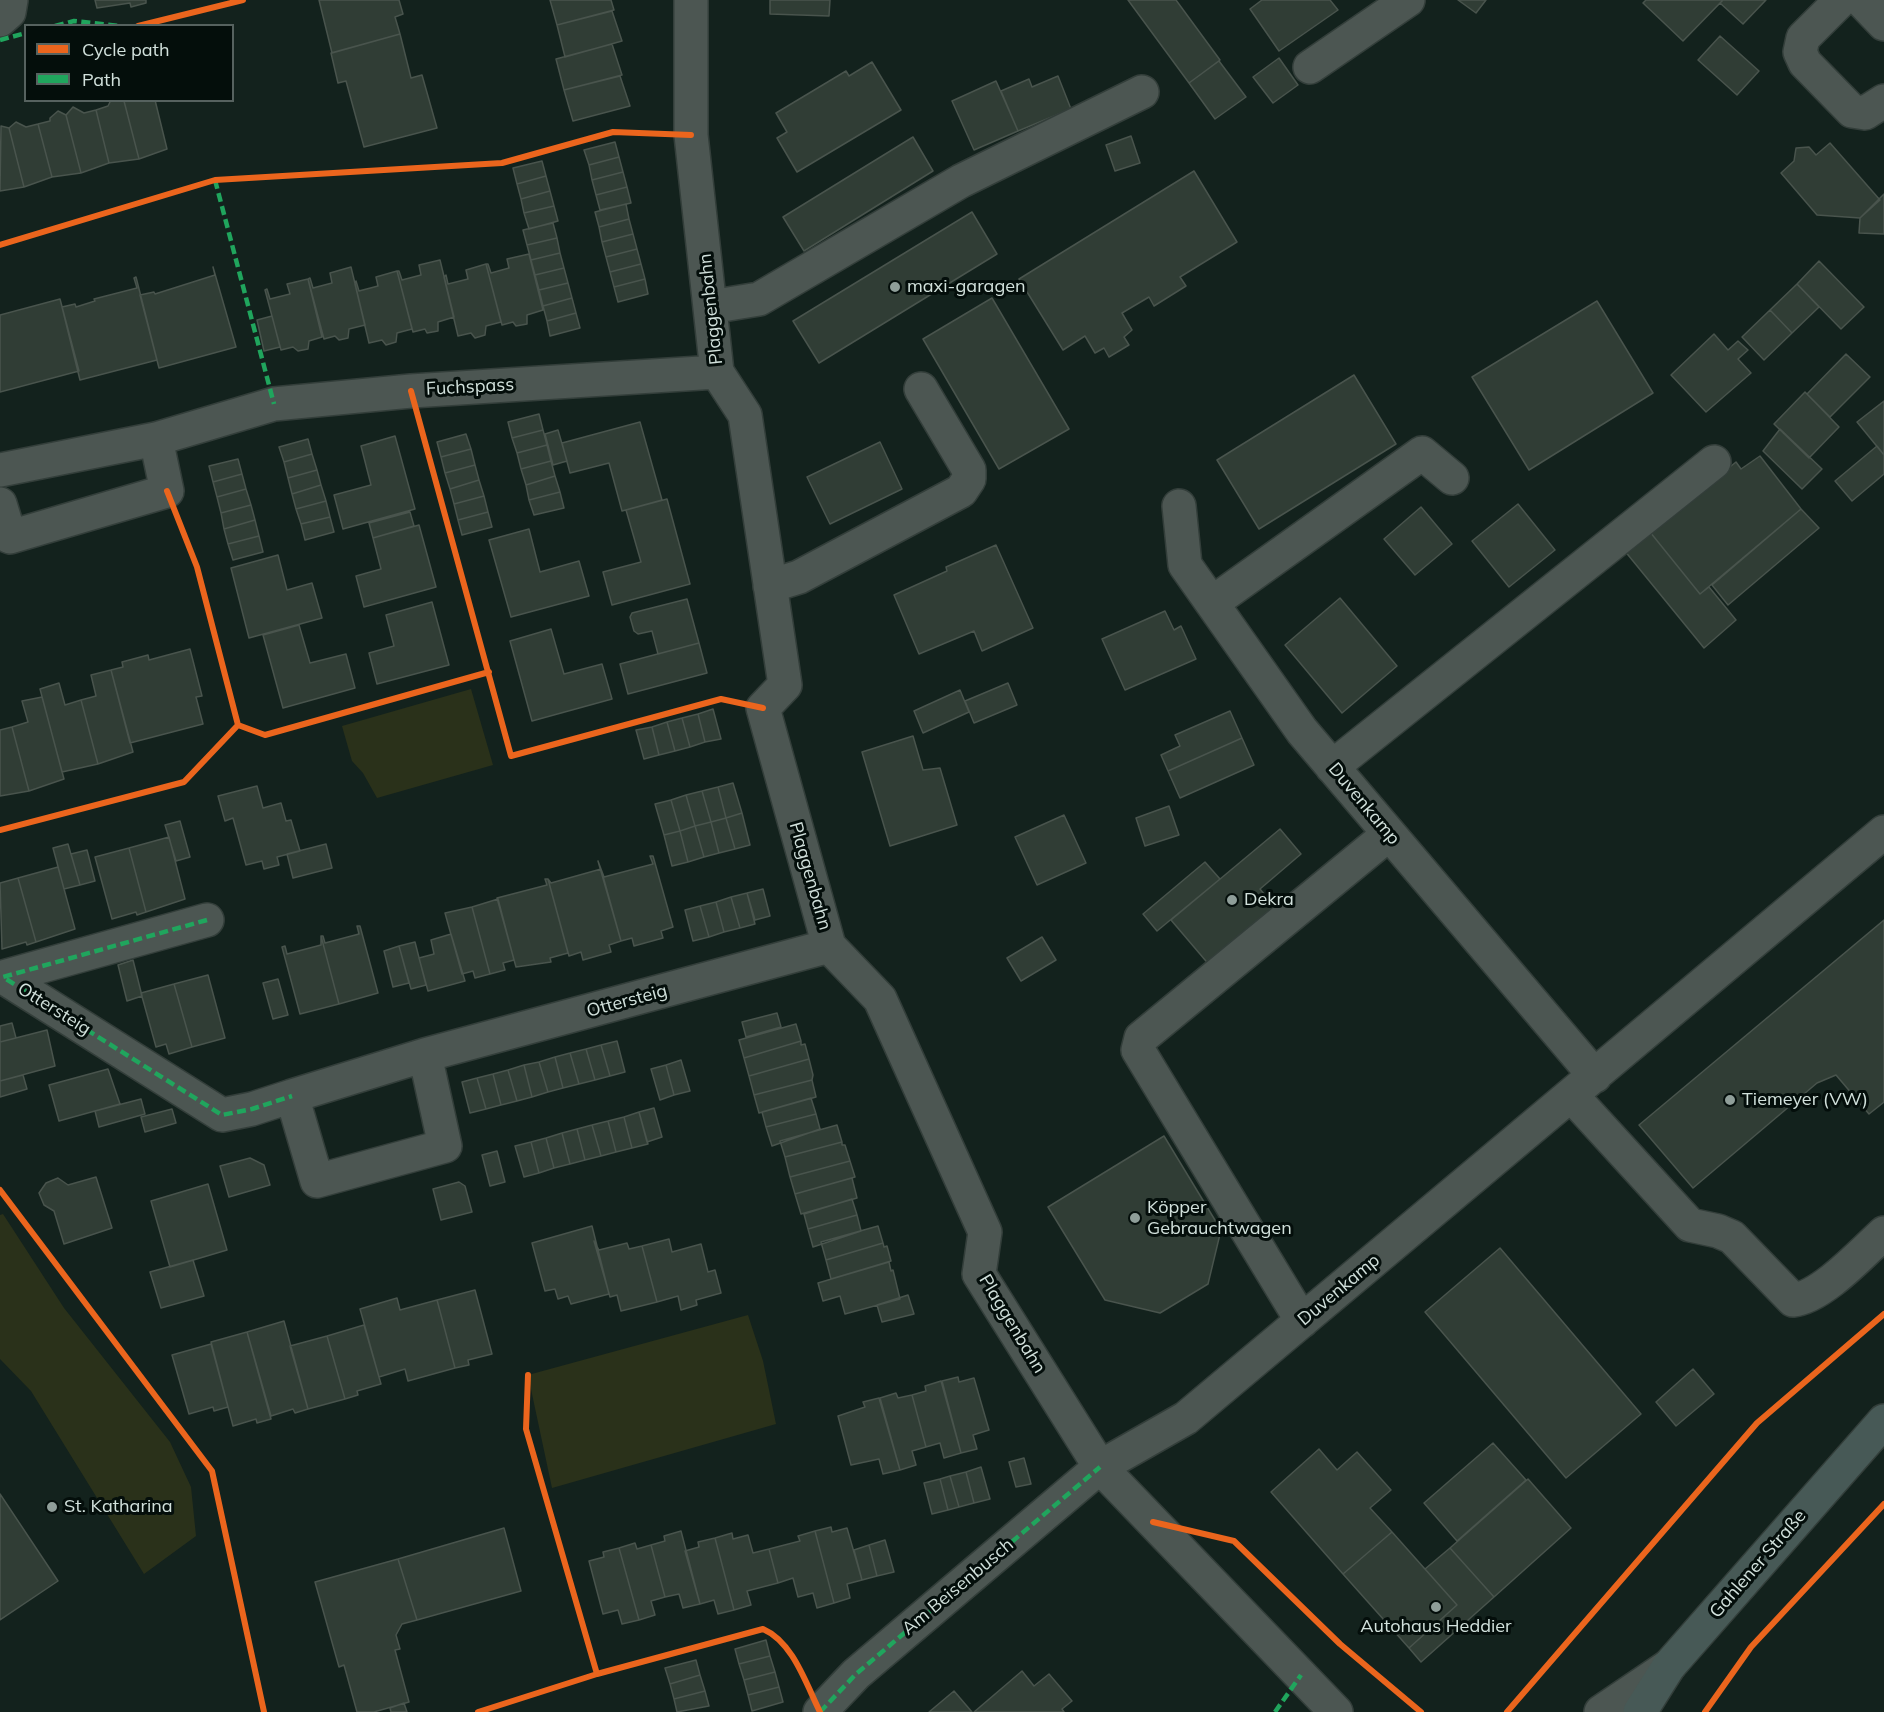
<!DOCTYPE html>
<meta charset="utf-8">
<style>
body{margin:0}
#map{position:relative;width:1884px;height:1712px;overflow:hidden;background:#13221d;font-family:Mulish,sans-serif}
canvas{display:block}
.legend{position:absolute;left:24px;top:24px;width:210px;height:78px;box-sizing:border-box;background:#040e0b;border:2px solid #56625f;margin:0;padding:8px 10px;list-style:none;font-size:18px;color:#d2e1dc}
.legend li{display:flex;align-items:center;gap:12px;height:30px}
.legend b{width:30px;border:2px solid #56625f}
</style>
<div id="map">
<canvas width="1884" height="1712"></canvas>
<ul class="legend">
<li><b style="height:8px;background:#eb651d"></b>Cycle path</li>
<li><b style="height:8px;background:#20a55d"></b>Path</li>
</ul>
</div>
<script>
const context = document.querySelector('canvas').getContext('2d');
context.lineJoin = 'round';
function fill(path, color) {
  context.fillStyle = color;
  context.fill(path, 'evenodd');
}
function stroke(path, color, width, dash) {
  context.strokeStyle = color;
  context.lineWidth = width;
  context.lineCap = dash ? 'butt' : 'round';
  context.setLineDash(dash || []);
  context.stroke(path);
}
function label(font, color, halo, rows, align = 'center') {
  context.font = font + ' Mulish,sans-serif';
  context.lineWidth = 6;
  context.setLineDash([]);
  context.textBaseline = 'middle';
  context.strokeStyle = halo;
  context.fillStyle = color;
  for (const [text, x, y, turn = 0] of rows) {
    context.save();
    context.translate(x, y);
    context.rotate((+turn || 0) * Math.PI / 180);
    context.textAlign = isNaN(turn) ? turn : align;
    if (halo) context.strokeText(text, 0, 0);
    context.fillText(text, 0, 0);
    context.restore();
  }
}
fill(new Path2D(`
 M471 689 493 765 377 798 363 773 352 761 342 726Z
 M3 1214 64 1308 170 1442 191 1487 196 1536 144 1574 31 1391 0 1359V1215Z
 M748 1315 763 1361 776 1424 552 1488 528 1375Z`), '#2a311a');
const building = new Path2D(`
 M95 0H146V3L131 7 130 3 97 8Z
 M319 0H399L403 14 395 17 400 34 332 53Z
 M550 0H611L614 10 557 25Z
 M770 0H830L829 16 770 14Z
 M1128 0H1176L1220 60 1189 83Z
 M1262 0H1330L1338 10 1279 51 1250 9Z
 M1458 0H1486L1476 13Z
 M1646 0H1723L1683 41 1643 3Z
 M1723 0H1766L1743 24 1720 3Z
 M612 11 622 41 565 57 557 25Z
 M400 34 411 78 422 75 437 128 364 147 346 81 338 83 331 53Z
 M1720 36 1759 71 1737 95 1698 60Z
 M612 44 622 75 564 90 556 59Z
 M1279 58 1298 85 1273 103 1253 77Z
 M1219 61 1246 97 1215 119 1189 83Z
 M872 62 901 110 797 172 777 138 787 132 776 113 846 71 849 76Z
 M620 76 630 106 573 121 564 90Z
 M1058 76 1071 109 1018 131 1001 91 1029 79 1032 87Z
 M996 81 1018 131 974 150 952 101Z
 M111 100 124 101 139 159 109 163 96 110 108 106Z
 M155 100 167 149 139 159 124 101Z
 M73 107 84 113 96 110 109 163 81 173 66 115Z
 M58 111 66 115 81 173 52 177 38 124 50 121V118Z
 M16 122 26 127 38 124 52 177 24 187 9 128Z
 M1 126 9 128 24 187 0 191Z
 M1131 136 1140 163 1115 171 1106 145Z
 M913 137 933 171 804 251 783 217Z
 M615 142 619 157 589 165 584 150Z
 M1830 143 1880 200 1860 218 1817 215 1781 173 1794 161 1796 148 1809 147 1816 155Z
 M619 157 623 172 592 180 589 165Z
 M542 161 546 176 517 184 513 168Z
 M1194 171 1237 242 1180 277 1186 286 1154 306 1149 297 1122 313 1132 330 1124 337 1129 345 1109 357 1104 348 1095 353 1085 336 1063 350 1019 279Z
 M623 172 627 187 596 195 592 180Z
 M546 176 550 191 521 199 517 184Z
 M627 187 631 203 600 210 596 195Z
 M550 191 554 206 524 213 521 199Z
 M1884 194V234L1859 233 1860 218Z
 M626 204 629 219 599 227 595 212Z
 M554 206 558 221 529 229 524 213Z
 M972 212 997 254 819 363 793 321Z
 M629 219 633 234 602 242 599 227Z
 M553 223 557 238 527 245 523 230Z
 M633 234 637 249 606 257 602 242Z
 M557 238 560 253 531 260 527 245Z
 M637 249 641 264 610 272 606 257Z
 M560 253 564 268 535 275 531 260Z
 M529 254 543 310 527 315V324L516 326 513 322 502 325 486 264H488L491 273 509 268 507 259Z
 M440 260 454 317 438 322V331L427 333 425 329 413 332 397 271H399L402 280 421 275 419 265Z
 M1819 261 1864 307 1841 329 1797 284Z
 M486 264 501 322 486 326 485 335 475 338 471 333 458 336 444 277 446 275 448 284 468 279 466 270Z
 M641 264 645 279 614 287 610 272Z
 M213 267 236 347 159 368 140 295 154 292 155 294 215 275Z
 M351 267 365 325 349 329 348 338 339 340 335 336 324 339 308 279 310 278 313 288 332 283 330 273Z
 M564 268 568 283 539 290 535 275Z
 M397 271 412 329 397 333 396 342 386 345 382 340 369 343 355 284 356 281 359 291 378 286 376 277Z
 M136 277 157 360 80 380 62 307 75 304 76 307 95 301 94 299 137 288 134 278Z
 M308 279 322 337 309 341 308 349 298 351 293 347 281 350 265 290 267 289 270 299 290 294 287 284Z
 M645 279 648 294 618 302 614 287Z
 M568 283 572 298 543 306 539 290Z
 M1797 284 1819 307 1792 333 1770 310Z
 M572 298 576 313 547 321 543 306Z
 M992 298 1069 429 999 469 923 339Z
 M60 299 79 371 0 392V315Z
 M1597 301 1653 393 1529 470 1472 377Z
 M1770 310 1792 333 1764 360 1742 337Z
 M576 313 580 328 550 336 547 321Z
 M272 316 280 347 264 351 257 320Z
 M1714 334 1728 350 1738 341 1748 350 1738 359 1751 373 1706 412 1671 375Z
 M1846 354 1870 377 1830 417 1807 394Z
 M1354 375 1396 444 1259 529 1217 460Z
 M1805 392 1839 427 1809 458 1774 424Z
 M1884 401V455L1857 422Z
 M539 414 543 430 512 438 508 422Z
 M640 422 662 500 622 511 609 463 570 473 562 443Z
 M1780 429 1822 469 1802 489 1763 451Z
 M543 430 547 445 517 453 512 438Z
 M558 430 567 461 553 465 545 434Z
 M466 434 471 449 441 457 437 442Z
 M395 436 415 509 343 529 334 495 371 485 361 446Z
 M308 439 312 454 284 462 279 447Z
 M880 442 902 489 830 524 807 477Z
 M547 445 551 461 521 469 517 453Z
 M1877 446 1884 455V474L1852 501 1835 481Z
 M471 449 475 465 445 473 441 457Z
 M312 454 317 470 288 478 284 462Z
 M1760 456 1801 509 1700 594 1650 532 1736 462 1741 469Z
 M238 459 242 474 213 482 209 466Z
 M551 461 555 476 526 485 521 469Z
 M475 465 479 480 450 489 445 473Z
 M317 470 321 485 292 494 288 478Z
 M242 474 246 489 217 497 213 482Z
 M555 476 560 492 529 500 526 485Z
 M479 480 484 496 454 504 450 489Z
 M321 485 326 501 296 509 292 494Z
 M246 489 251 505 221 513 217 497Z
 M560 492 564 508 534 515 529 500Z
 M484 496 488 512 458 520 454 504Z
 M667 499 690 584 612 605 603 572 641 562 626 510Z
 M326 501 330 517 301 524 296 509Z
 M1518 504 1555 550 1509 587 1472 541Z
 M251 505 255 520 224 529 221 513Z
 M1421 507 1452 544 1415 575 1384 539Z
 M1801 509 1819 528 1728 605 1712 585Z
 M410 512 414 526 373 538 369 523Z
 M488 512 492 527 462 535 458 520Z
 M330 517 334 532 305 540 301 524Z
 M255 520 259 536 228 544 224 529Z
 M419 525 436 587 364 607 356 576 381 569 373 538Z
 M529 529 540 572 579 561 589 596 511 617 489 540Z
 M1650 532 1700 594 1709 587 1736 620 1704 648 1624 550Z
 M259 536 263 552 233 560 228 544Z
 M996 545 1033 628 982 651 974 631 919 654 894 595 947 571 946 567Z
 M278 555 287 590 312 583 322 618 249 638 231 568Z
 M1340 598 1397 666 1342 713 1285 645Z
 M687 599 699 643 658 654 652 631 638 634 634 631 630 617 632 613Z
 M432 602 449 665 377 684 369 653 394 646 386 615Z
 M1165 611 1174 630 1181 626 1196 659 1125 690 1102 639Z
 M299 625 310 663 346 654 355 688 283 708 263 635Z
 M551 629 564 674 602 664 612 699 532 721 510 641Z
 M699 643 707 673 628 694 620 664Z
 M190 649 202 696 196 697 203 724 130 743 111 670 123 667 122 662 148 655 149 660Z
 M111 670 133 752 98 764 81 700 96 696 91 675Z
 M59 683 65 705 81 700 98 764 62 772 40 689Z
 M1008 683 1017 705 974 723 965 701Z
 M960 690 969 712 923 733 914 711Z
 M42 697 64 779 29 791 12 727 28 722 22 701Z
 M713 709 721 739 705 742 698 714Z
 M1230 711 1242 738 1168 771 1161 755 1180 746 1175 735Z
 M698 714 705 742 690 747 682 718Z
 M682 718 690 747 675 751 667 722Z
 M667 722 675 751 659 755 652 727Z
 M12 727 29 791 0 796V730Z
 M652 727 659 755 644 759 636 730Z
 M913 736 923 770 940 768 957 825 890 846 862 752Z
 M1242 738 1254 765 1180 798 1168 771Z
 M733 783 742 813 726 818 718 787Z
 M257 786 263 808 281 803 286 821 291 820 300 851 277 857 279 865 264 869 262 861 246 865 233 818 225 821 218 796Z
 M718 787 726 818 711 822 702 791Z
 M702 791 711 822 695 826 686 795Z
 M686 795 695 826 680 831 671 800Z
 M671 800 680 831 664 835 655 804Z
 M1169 806 1179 835 1145 846 1136 818Z
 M742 813 750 845 735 849 726 818Z
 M1064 815 1086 863 1037 885 1015 837Z
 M726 818 735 849 719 853 711 822Z
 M180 821 190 857 176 861 165 825Z
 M711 822 719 853 704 857 695 826Z
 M695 826 704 857 688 862 680 831Z
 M1280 829 1301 854 1260 889 1278 911 1211 967 1171 920Z
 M680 831 688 862 672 866 664 835Z
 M169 837 185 899 146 912 129 848Z
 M68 844 80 885 64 889 53 848Z
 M326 844 332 868 293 878 287 854Z
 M129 848 146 912 137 915 136 912 112 919 95 857Z
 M87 850 95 881 80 885 71 854Z
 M650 856H653L673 927 661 931 663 938 634 946 632 938 621 941 598 861 604 877 653 864Z
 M1205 862 1220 879 1157 931 1143 914Z
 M58 867 75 929 36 942 18 878Z
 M601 869 621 941 609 945 611 952 583 960 581 952 569 956 548 879 551 883Z
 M18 878 36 942 27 945 26 942 2 949 0 883Z
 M545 879H548L568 953 550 958 551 962 516 967 497 898 547 885Z
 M763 889 770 916 755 920 747 893Z
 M747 893 755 924 740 928 731 897Z
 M731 897 740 928 724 932 716 902Z
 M498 899 514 960 503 963 505 970 490 974 472 907Z
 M716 902 724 932 709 937 700 906Z
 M700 906 709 937 693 941 685 910Z
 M472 907 490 974 475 978 473 971 462 974 445 913Z
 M1884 920V1102L1869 1114 1836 1075 1817 1083 1693 1188 1639 1125Z
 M357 926H360L378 993 339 1004 321 936H323L325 943 359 934Z
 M451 934 465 981 428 991 419 958 434 954 431 940Z
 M321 936 339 1004 300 1014 282 947 285 946 287 954 321 945Z
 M1042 937 1056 960 1021 981 1007 958Z
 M415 942 426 985 411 989 399 946Z
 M399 946 409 983 393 987 384 951Z
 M133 960 142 996 127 1001 118 965Z
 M208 975 225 1038 192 1047 174 984Z
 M278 979 288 1015 273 1019 263 983Z
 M174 984 192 1047 169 1054 166 1044 156 1047 141 993Z
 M777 1013 781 1027 746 1037 742 1022Z
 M12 1023 16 1038 0 1042V1026Z
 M796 1024 801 1041 744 1058 739 1040Z
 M47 1030 55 1066 0 1081V1042Z
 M617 1041 625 1072 610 1076 601 1045Z
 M801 1041V1045L805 1044 809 1059 749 1076 744 1058Z
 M601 1045 610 1076 595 1080 586 1049Z
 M586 1049 595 1080 579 1084 570 1053Z
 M570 1053 579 1084 563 1088 555 1057Z
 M555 1057 563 1088 548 1092 539 1062Z
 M809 1059 813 1075 812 1080 754 1095 749 1076Z
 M681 1060 690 1091 674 1095 666 1065Z
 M539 1062 548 1092 532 1097 524 1065Z
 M524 1065 532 1097 517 1101 508 1070Z
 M666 1065 674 1095 660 1100 651 1069Z
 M108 1069 120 1104 59 1121 49 1085Z
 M508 1070 517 1101 501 1105 493 1074Z
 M493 1074 501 1105 486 1109 477 1078Z
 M23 1075 27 1089 0 1097V1081Z
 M477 1078 486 1109 470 1113 462 1082Z
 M812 1080 816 1097 759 1113 754 1095Z
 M811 1098 816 1114 766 1127 762 1112Z
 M141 1099 145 1114 99 1127 95 1111Z
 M654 1108 662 1137 647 1142 639 1112Z
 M172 1109 176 1123 145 1132 141 1117Z
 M639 1112 648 1144 632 1148 624 1117Z
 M816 1114 820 1129 772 1146 766 1127Z
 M624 1117 632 1148 616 1152 608 1121Z
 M608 1121 616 1152 601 1156 592 1125Z
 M592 1125 601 1156 585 1160 577 1129Z
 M837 1125 842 1142 785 1157 780 1141Z
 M577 1129 585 1160 570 1164 562 1133Z
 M562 1133 570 1164 554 1168 546 1138Z
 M1164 1136 1221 1230 1208 1284 1160 1313 1105 1300 1048 1207Z
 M546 1138 554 1168 539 1173 531 1142Z
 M531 1142 539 1173 524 1177 515 1146Z
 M842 1142V1145H845L850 1161 790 1177 785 1157Z
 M497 1151 505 1182 490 1186 482 1155Z
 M250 1158 264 1165 270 1185 229 1197 220 1166Z
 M850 1161 855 1177 795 1194 790 1177Z
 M96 1177 112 1228 64 1244 54 1211 44 1205 39 1193 46 1183 58 1178 68 1185Z
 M852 1178 857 1198 801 1214 795 1194Z
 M459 1182 465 1186 472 1212 441 1220 433 1189Z
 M208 1184 227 1250 170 1267 151 1201Z
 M852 1199 857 1215 808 1229 804 1214Z
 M857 1215 861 1231 813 1247 808 1229Z
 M592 1226 609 1294 571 1304 568 1296 558 1299 555 1289 545 1291 532 1243Z
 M878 1226 883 1243 826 1260 821 1242Z
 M669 1239 672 1252 701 1244 708 1272 715 1270 721 1293 696 1300 697 1305 681 1310 678 1296 657 1302 642 1246Z
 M594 1241 599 1250 627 1243 629 1249 642 1246 657 1302 621 1311 617 1295 610 1297Z
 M883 1243 884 1247 887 1246 891 1261 831 1279 826 1260Z
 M1500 1248 1641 1414 1566 1478 1425 1312Z
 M193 1260 204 1296 161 1308 150 1272Z
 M889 1262 891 1271 893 1270 900 1299 845 1314 840 1296 823 1301 818 1283Z
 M475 1290 492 1354 468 1360 469 1365 455 1368 437 1300Z
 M908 1295 914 1314 882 1322 877 1305Z
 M397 1298 400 1310 437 1300 455 1368 408 1381 405 1369 379 1377 360 1309Z
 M284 1321 308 1409 295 1413 293 1409 271 1416 247 1332Z
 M364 1325 381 1384 357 1391 358 1395 345 1399 327 1336Z
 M247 1332 271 1419 257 1423 256 1419 233 1426 211 1342Z
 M327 1336 345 1399 308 1409 290 1346Z
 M211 1344 228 1407 214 1411 213 1407 189 1414 172 1355Z
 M1693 1369 1714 1394 1676 1426 1656 1402Z
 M958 1377 959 1382 974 1378 989 1430 973 1435 977 1449 961 1453 942 1381Z
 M941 1381 961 1453 944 1458 940 1443 926 1447 912 1395 926 1391 925 1386Z
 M896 1393 898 1398 912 1395 926 1447 912 1451 916 1465 900 1470 880 1398Z
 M879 1398 900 1470 883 1474 879 1459 851 1465 838 1416 865 1407 863 1402Z
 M1493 1443 1526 1480 1457 1541 1424 1503Z
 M1319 1449 1337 1470 1357 1452 1391 1490 1370 1508 1392 1532 1343 1574 1271 1492Z
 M1024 1458 1031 1484 1016 1487 1009 1462Z
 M981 1467 990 1499 974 1503 966 1472Z
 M966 1472 974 1503 959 1507 950 1476Z
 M950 1476 959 1507 948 1510 940 1479Z
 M940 1479 948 1510 932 1514 924 1483Z
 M1528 1479 1571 1528 1494 1597 1450 1548Z
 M0 1494 58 1581 0 1620Z
 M831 1527 832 1532 847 1528 862 1580 847 1584 850 1598 834 1603 815 1531Z
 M504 1528 521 1591 417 1620 398 1559Z
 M681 1531 700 1604 683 1608 679 1594 665 1597 651 1545 665 1541 664 1536Z
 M815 1531 834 1603 817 1608 813 1593 798 1597 793 1578 778 1583 769 1549 800 1541 798 1536Z
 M1392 1532 1457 1605 1409 1648 1343 1574Z
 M732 1533 733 1539 748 1535 753 1553 769 1549 778 1583 747 1591 751 1605 734 1610 715 1538Z
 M715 1538 734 1610 718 1614 714 1600 700 1604 685 1551 699 1547 698 1542Z
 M885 1540 894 1572 877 1576 869 1545Z
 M635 1543 637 1549 651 1545 665 1597 651 1601 655 1615 639 1620 619 1548Z
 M869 1545 877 1576 862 1580 854 1550Z
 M619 1548 639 1620 622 1624 618 1610 603 1614 589 1561 604 1557 603 1552Z
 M1450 1548 1494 1597 1421 1662 1409 1648 1457 1605 1425 1569Z
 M398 1559 417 1620 402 1624 396 1635 400 1649 395 1650 409 1702 374 1712H357L344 1665 339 1667 315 1582Z
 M766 1640 770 1656 739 1664 735 1649Z
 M770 1656 775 1672 744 1680 739 1664Z
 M696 1660 700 1675 670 1684 665 1668Z
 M1022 1671 1034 1686 1049 1674 1072 1701 1062 1709 1064 1712H974Z
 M775 1672 779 1687 748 1695 744 1680Z
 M700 1675 705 1691 674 1699 670 1684Z
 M779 1687 783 1702 752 1711 748 1695Z
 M705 1691 709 1706 677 1712 674 1699Z
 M954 1691 972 1712H929Z
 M404 1703 407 1712H391L390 1708Z`);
fill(building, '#303d35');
stroke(building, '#49544d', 1.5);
const minor = new Path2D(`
 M691 0V135L717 372 745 415 785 685 763 708 829 946 880 999 985 1232 979 1274 1100 1467 1336 1712
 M1841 0 1803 38 1800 52 1805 63 1852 111 1865 113 1884 101
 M1861 0 1884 24
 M0 20 9 12 11 0
 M1310 67 1408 0
 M710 307 759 299 961 181 1142 92
 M0 470 156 439 274 404 411 391 717 372
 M0 504 10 537 167 491 156 439
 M1179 506 1185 565 1302 731 1595 1076
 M770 586 799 577 961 491 969 479V470L921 389
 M1212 603 1422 453 1452 478
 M1332 767 1714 462
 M207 920 3 977 222 1115 252 1109 292 1096
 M425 1055 445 1146 317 1181 292 1096 425 1055 829 946
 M1572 1096 1690 1225 1718 1231 1732 1237 1793 1300C1822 1297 1862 1253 1884 1233
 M1302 1321 1138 1050 1141 1038 1389 834
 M820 1712 856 1674 1100 1467 1186 1418 1884 832
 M1601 1712 1669 1666`);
const major = new Path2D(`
 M1640 1712 1669 1666 1884 1421`);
stroke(minor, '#333e3a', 36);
stroke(major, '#333e3a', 36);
stroke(minor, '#4c5652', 33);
stroke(major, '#475956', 33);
stroke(new Path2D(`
 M55 26 74 21 119 26
 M0 40 26 33
 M215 180 274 404
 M207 920 3 977 222 1115 252 1109 292 1096
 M820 1712 856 1674 1100 1467
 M1275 1712 1301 1675`), '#20a55d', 4.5, [9, 4.5]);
stroke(new Path2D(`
 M138 26 243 0
 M0 245 215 180 502 163 613 132 691 135
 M411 391 511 756 721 699 763 708
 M238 725 265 735 489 672
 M0 830 184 782 238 725 197 567 167 491
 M0 1190 212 1471 264 1712
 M528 1375 526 1429 597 1674
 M1153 1522 1234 1541 1340 1644 1421 1712
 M478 1712 597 1674 763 1629C793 1642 806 1684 820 1712
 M1507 1712 1757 1423 1884 1314
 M1705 1712 1751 1647 1884 1504`), '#eb651d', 6);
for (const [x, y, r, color] of [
 [895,287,6,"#8f9e99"],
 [1232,900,6,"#8f9e99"],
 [1730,1100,6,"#8f9e99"],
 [1135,1218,6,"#8f9e99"],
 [52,1507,6,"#8f9e99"],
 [1436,1607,6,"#8f9e99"]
]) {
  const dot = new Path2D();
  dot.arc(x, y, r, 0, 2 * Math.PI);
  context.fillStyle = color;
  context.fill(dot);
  stroke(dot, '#040e0b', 2);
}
label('18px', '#d2e1dc', '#040e0b', [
 ["maxi-garagen",907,287],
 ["Dekra",1244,900],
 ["Tiemeyer (VW)",1742,1100],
 ["Köpper",1147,1208],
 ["Gebrauchtwagen",1147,1229],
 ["St. Katharina",64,1507],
 ["Autohaus Heddier",1436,1627,"center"]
], 'left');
label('18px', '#d2e1dc', '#040e0b', [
 ["Plaggenbahn",711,309,-96],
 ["Fuchspass",470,387,-3],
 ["Duvenkamp",1364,804,50],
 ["Plaggenbahn",810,876,74],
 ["Ottersteig",627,1001,-15],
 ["Ottersteig",54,1009,32],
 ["Duvenkamp",1339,1290,-40],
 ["Plaggenbahn",1012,1324,59],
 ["Gahlener Straße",1758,1564,-49],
 ["Am Beisenbusch",958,1587,-40]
]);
</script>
